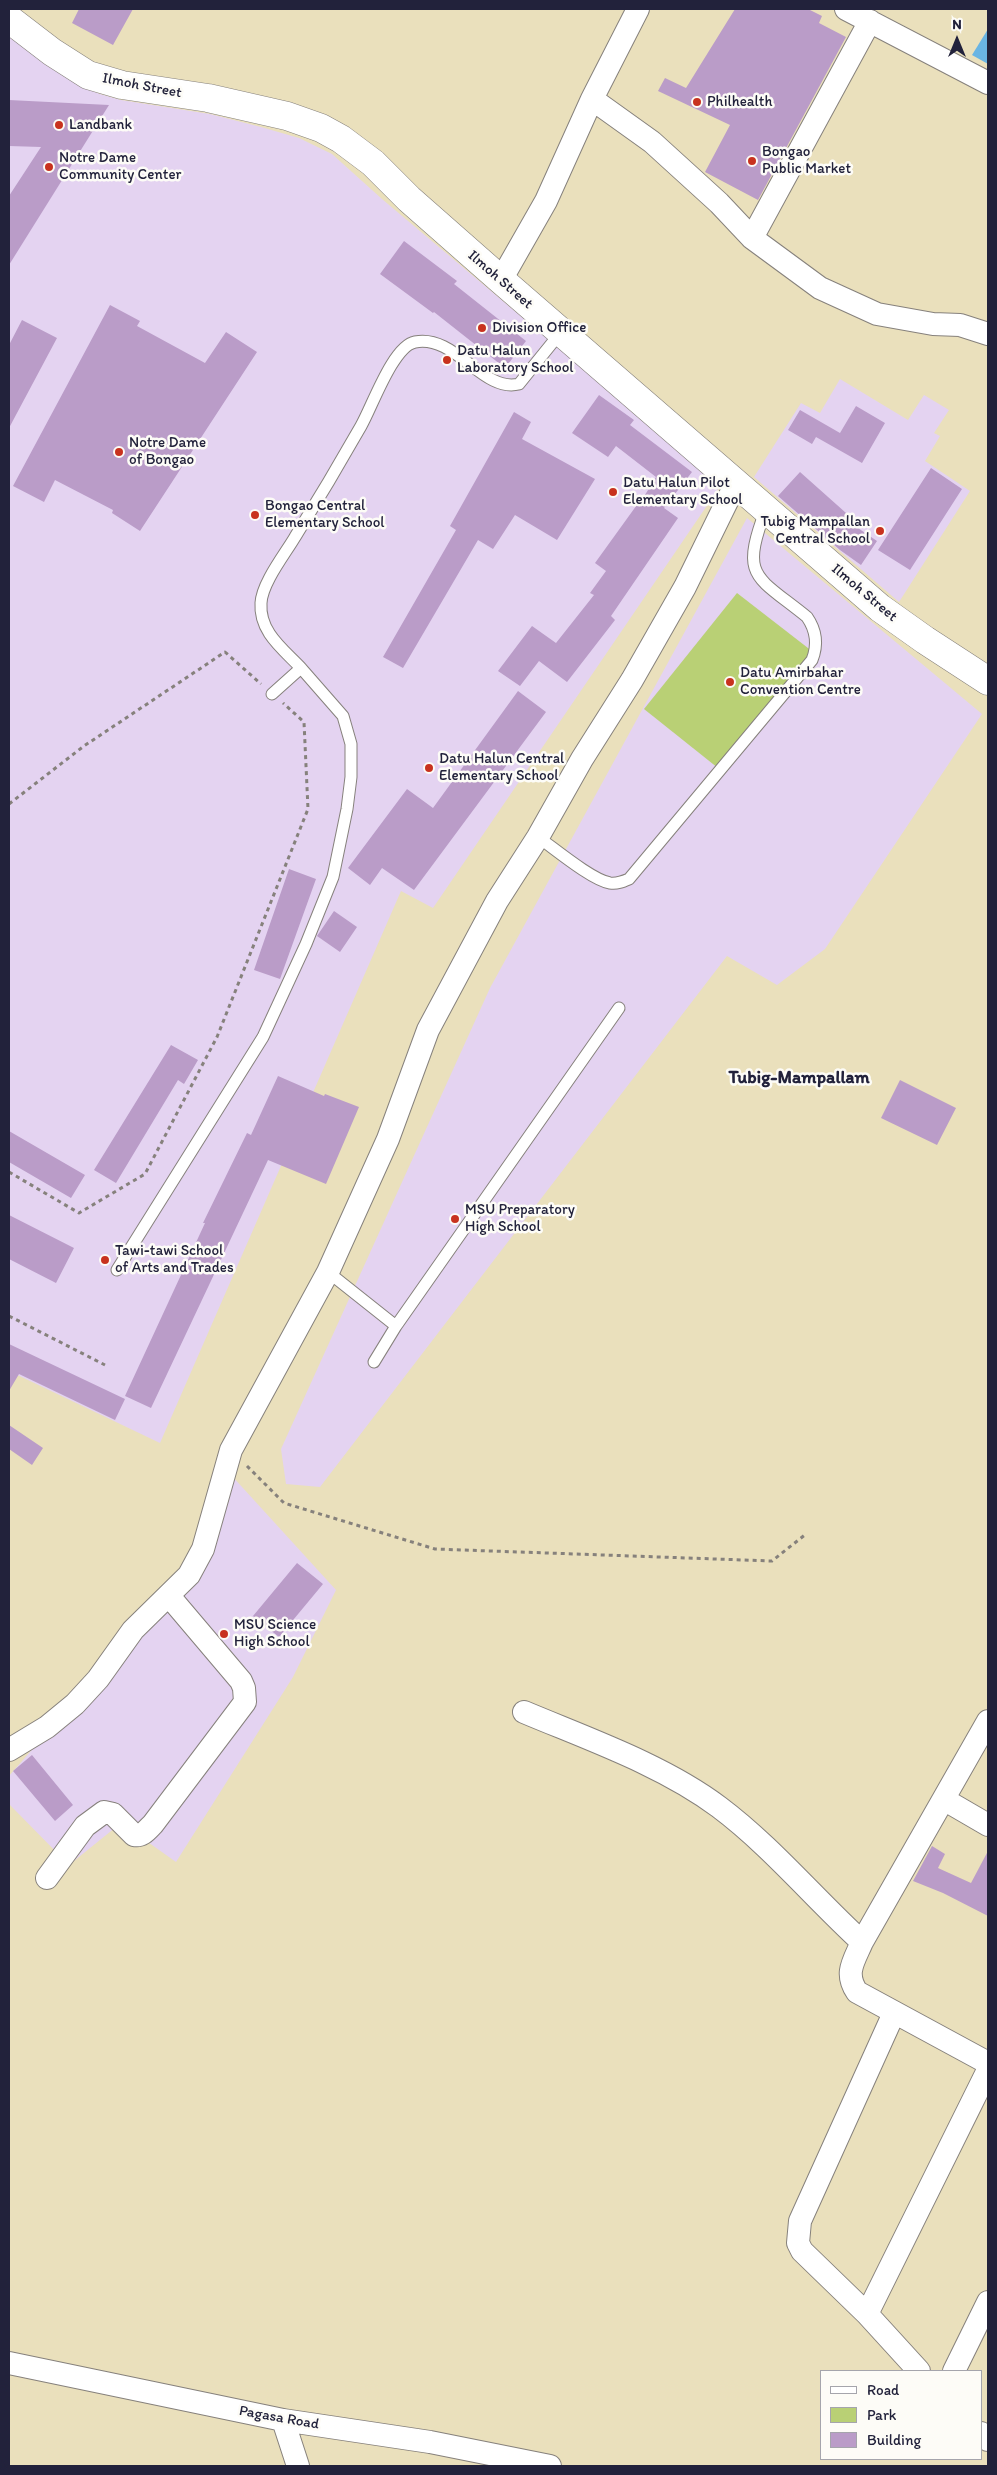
<!DOCTYPE html>
<style>
body{margin:0}
#map{position:relative;width:997px;height:2475px;overflow:hidden;background:#eae0bc;font-family:Itim,sans-serif}
canvas{display:block}
.frame{position:absolute;inset:0;border:10px solid #22223b;pointer-events:none}
.legend{position:absolute;left:820px;top:2370px;width:162px;height:90px;box-sizing:border-box;background:#fdfcf7;border:1px solid #a5a5ac;margin:0;padding:6px 9px;list-style:none;font-size:15px;color:#22223b}
.legend li{display:flex;align-items:center;gap:10px;height:25px}
.legend b{width:25px;border:1px solid #a5a5ac}
.north{position:absolute;left:932px;top:15px;width:50px;height:50px;-webkit-text-stroke:4px #fdfcf7;paint-order:stroke;rotate:0deg;font-size:14px;font-weight:700;line-height:20px;text-align:center;color:#22223b}
.north::after{content:'';display:block;margin:auto;width:18px;height:22px;background:#22223b;clip-path:polygon(50% 0,100% 100%,50% 72%,0 100%)}
</style>
<div id="map">
<canvas width="997" height="2475"></canvas>
<div class="frame"></div>
<ul class="legend">
<li><b style="height:6px;background:#fff"></b>Road</li>
<li><b style="height:14px;background:#b9d075"></b>Park</li>
<li><b style="height:14px;background:#ba9cc8"></b>Building</li>
</ul>
<div class="north">N</div>
</div>
<script>
const context = document.querySelector('canvas').getContext('2d');
context.lineJoin = 'round';
function fill(path, color) {
  context.fillStyle = color;
  context.fill(path, 'evenodd');
}
function stroke(path, color, width, dash) {
  context.strokeStyle = color;
  context.lineWidth = width;
  context.lineCap = dash ? 'butt' : 'round';
  context.setLineDash(dash || []);
  context.stroke(path);
}
function label(font, color, halo, rows, align = 'center') {
  context.font = font + ' Itim,sans-serif';
  context.lineWidth = 5;
  context.setLineDash([]);
  context.textBaseline = 'middle';
  context.strokeStyle = halo;
  context.fillStyle = color;
  for (const [text, x, y, turn = 0] of rows) {
    context.save();
    context.translate(x, y);
    context.rotate((+turn || 0) * Math.PI / 180);
    context.textAlign = isNaN(turn) ? turn : align;
    if (halo) context.strokeText(text, 0, 0);
    context.fillText(text, 0, 0);
    context.restore();
  }
}
fill(new Path2D(`
 M9 33 81 86 100 94 121 100 210 114 261 127 299 138 332 154 382 199 721 485 433 908 401 891 160 1443 9 1371Z
 M840 379 908 420 924 395 949 410 934 433 940 436 925 461 970 491 899 602 754 477 801 403 820 413Z
 M747 518 982 714 825 949 777 985 727 956 320 1487 286 1484 281 1449 490 988Z
 M232 1476 336 1590 293 1677 176 1862 121 1823 69 1865 9 1804V1776L186 1573Z`), '#e4d3f1');
fill(new Path2D(`
 M737 593 817 655 723 772 644 709Z`), '#b9d075');
fill(new Path2D(`
 M988 29V64L972 55Z`), '#6ab5e3');
fill(new Path2D(`
 M79 9H133L113 45 72 23Z
 M735 9H808L822 16 819 23 846 37 758 200 705 172 730 125 658 91 665 78 686 88Z
 M9 100 109 105 9 265V196L41 147 9 146Z
 M404 241 457 281 454 284 526 341 505 368 434 312 433 313 380 274Z
 M110 305 140 321 137 326 205 363 226 332 257 352 140 531 112 513 113 510 55 480 44 502 13 486Z
 M22 320 57 338 9 428V345Z
 M599 395 634 420 630 425 692 472 664 508 678 518 611 616 615 620 567 682 539 661 520 686 498 671 532 626 556 643 594 595 590 593 606 571 595 563 639 502 640 503 656 477 616 446 608 457 572 433Z
 M856 406 885 423 862 463 816 437 812 444 788 430 800 410 840 433Z
 M514 412 531 422 522 439 595 479 557 540 515 515 493 549 478 540 403 668 383 657 456 530 450 526Z
 M931 468 962 489 910 570 878 550Z
 M800 472 855 521 852 524 877 541 861 565 840 550 778 496Z
 M518 691 546 712 414 890 382 868 370 885 348 868 407 789 433 808Z
 M289 869 316 879 280 979 254 970Z
 M334 911 357 927 340 952 317 936Z
 M171 1045 198 1060 184 1084 178 1080 116 1183 94 1170Z
 M278 1076 324 1096 325 1094 359 1107 326 1184 268 1160 151 1408 125 1396 205 1223H203L247 1133 251 1135Z
 M900 1080 956 1108 937 1145 881 1118Z
 M9 1131 85 1175 71 1198 9 1162Z
 M9 1215 74 1248 56 1283 9 1259Z
 M9 1344 125 1399 115 1420 19 1374 9 1391Z
 M9 1425 43 1448 32 1465 9 1449Z
 M297 1563 323 1584 279 1637 253 1616Z
 M32 1755 73 1805 55 1821 13 1771Z
 M932 1846 945 1854 938 1868 971 1883 988 1851V1916L943 1893 913 1881Z`), '#ba9cc8');
const service = new Path2D(`
 M272 694 301 668C283 649 259 632 261 603 262 583 285 554 295 537 318 500 340 463 361 426 372 407 393 346 415 342 456 334 482 393 519 384L561 332
 M538 837C555 849 592 880 610 883 617 884 622 882 629 879L812 660C818 645 816 630 807 617 755 575 740 578 766 509
 M117 1270 263 1037 306 944 333 877 347 809 351 777V744L343 716 301 668
 M328 1272 396 1326
 M374 1362 396 1326 619 1008`);
const minor = new Path2D(`
 M846 9 988 83
 M592 99 652 142 719 203 752 238 820 288 877 314 933 324 960 325 988 334
 M752 238 870 21
 M501 280 546 201 592 99 638 9
 M524 1712C588 1739 663 1765 719 1807 771 1846 814 1898 862 1942
 M988 1721 862 1942C854 1961 844 1973 857 1992L988 2063
 M9 1750 47 1727 75 1704 98 1679 133 1630 189 1575 203 1549 231 1450 328 1272 388 1139 428 1030 497 901 538 837 582 759 632 680 685 587 736 483
 M945 1800 988 1825
 M47 1878 85 1826 104 1812 113 1814 134 1835C142 1837 147 1830 153 1824L245 1702 244 1688 241 1681 169 1596
 M894 2013 800 2221 798 2243 802 2251 867 2314 919 2371
 M867 2314 988 2070
 M9 2363 283 2420 430 2442 550 2466
 M954 2371 988 2302
 M283 2420 298 2466
 M981 2433 988 2440`);
const tertiary = new Path2D(`
 M9 19 52 52 88 75 122 85 208 98 287 116 321 128 341 139 373 163 409 199 501 280 880 608 925 640 988 681`);
stroke(service, '#86817c', 13);
stroke(minor, '#86817c', 24);
stroke(tertiary, '#86817c', 29);
stroke(new Path2D(`
 M9 804 84 746 225 652 261 684
 M9 1172 79 1213 145 1174 217 1037 308 809 304 722 283 703
 M9 1316 105 1365
 M247 1466 284 1503 435 1549 772 1561 806 1534`), '#86817c', 3, [4, 4]);
stroke(service, '#fff', 11);
stroke(minor, '#fff', 22);
stroke(tertiary, '#fff', 28);
for (const [x, y, r, color] of [
 [697,102,5,"#c8321e"],
 [59,125,5,"#c8321e"],
 [752,161,5,"#c8321e"],
 [49,167,5,"#c8321e"],
 [482,328,5,"#c8321e"],
 [447,360,5,"#c8321e"],
 [119,452,5,"#c8321e"],
 [613,492,5,"#c8321e"],
 [255,515,5,"#c8321e"],
 [880,531,5,"#c8321e"],
 [730,682,5,"#c8321e"],
 [429,768,5,"#c8321e"],
 [455,1219,5,"#c8321e"],
 [105,1260,5,"#c8321e"],
 [224,1634,5,"#c8321e"]
]) {
  const dot = new Path2D();
  dot.arc(x, y, r, 0, 2 * Math.PI);
  context.fillStyle = color;
  context.fill(dot);
  stroke(dot, '#fdfcf7', 2);
}
label('15px', '#22223b', '#fdfcf7', [
 ["Ilmoh Street",142,86,11],
 ["Ilmoh Street",500,280,41],
 ["Ilmoh Street",864,593,40],
 ["Pagasa Road",279,2418,10]
]);
label('15px', '#22223b', '#fdfcf7', [
 ["Philhealth",707,102],
 ["Landbank",69,125],
 ["Bongao",762,152],
 ["Public Market",762,169],
 ["Notre Dame",59,158],
 ["Community Center",59,175],
 ["Division Office",492,328],
 ["Datu Halun",457,351],
 ["Laboratory School",457,368],
 ["Notre Dame",129,443],
 ["of Bongao",129,460],
 ["Datu Halun Pilot",623,483],
 ["Elementary School",623,500],
 ["Bongao Central",265,506],
 ["Elementary School",265,523],
 ["Tubig Mampallan",870,522,"right"],
 ["Central School",870,539,"right"],
 ["Datu Amirbahar",740,673],
 ["Convention Centre",740,690],
 ["Datu Halun Central",439,759],
 ["Elementary School",439,776],
 ["MSU Preparatory",465,1210],
 ["High School",465,1227],
 ["Tawi-tawi School",115,1251],
 ["of Arts and Trades",115,1268],
 ["MSU Science",234,1625],
 ["High School",234,1642]
], 'left');
label('bold 18px', '#22223b', '#fdfcf7', [
 ["Tubig-Mampallam",799,1078]
]);
</script>
